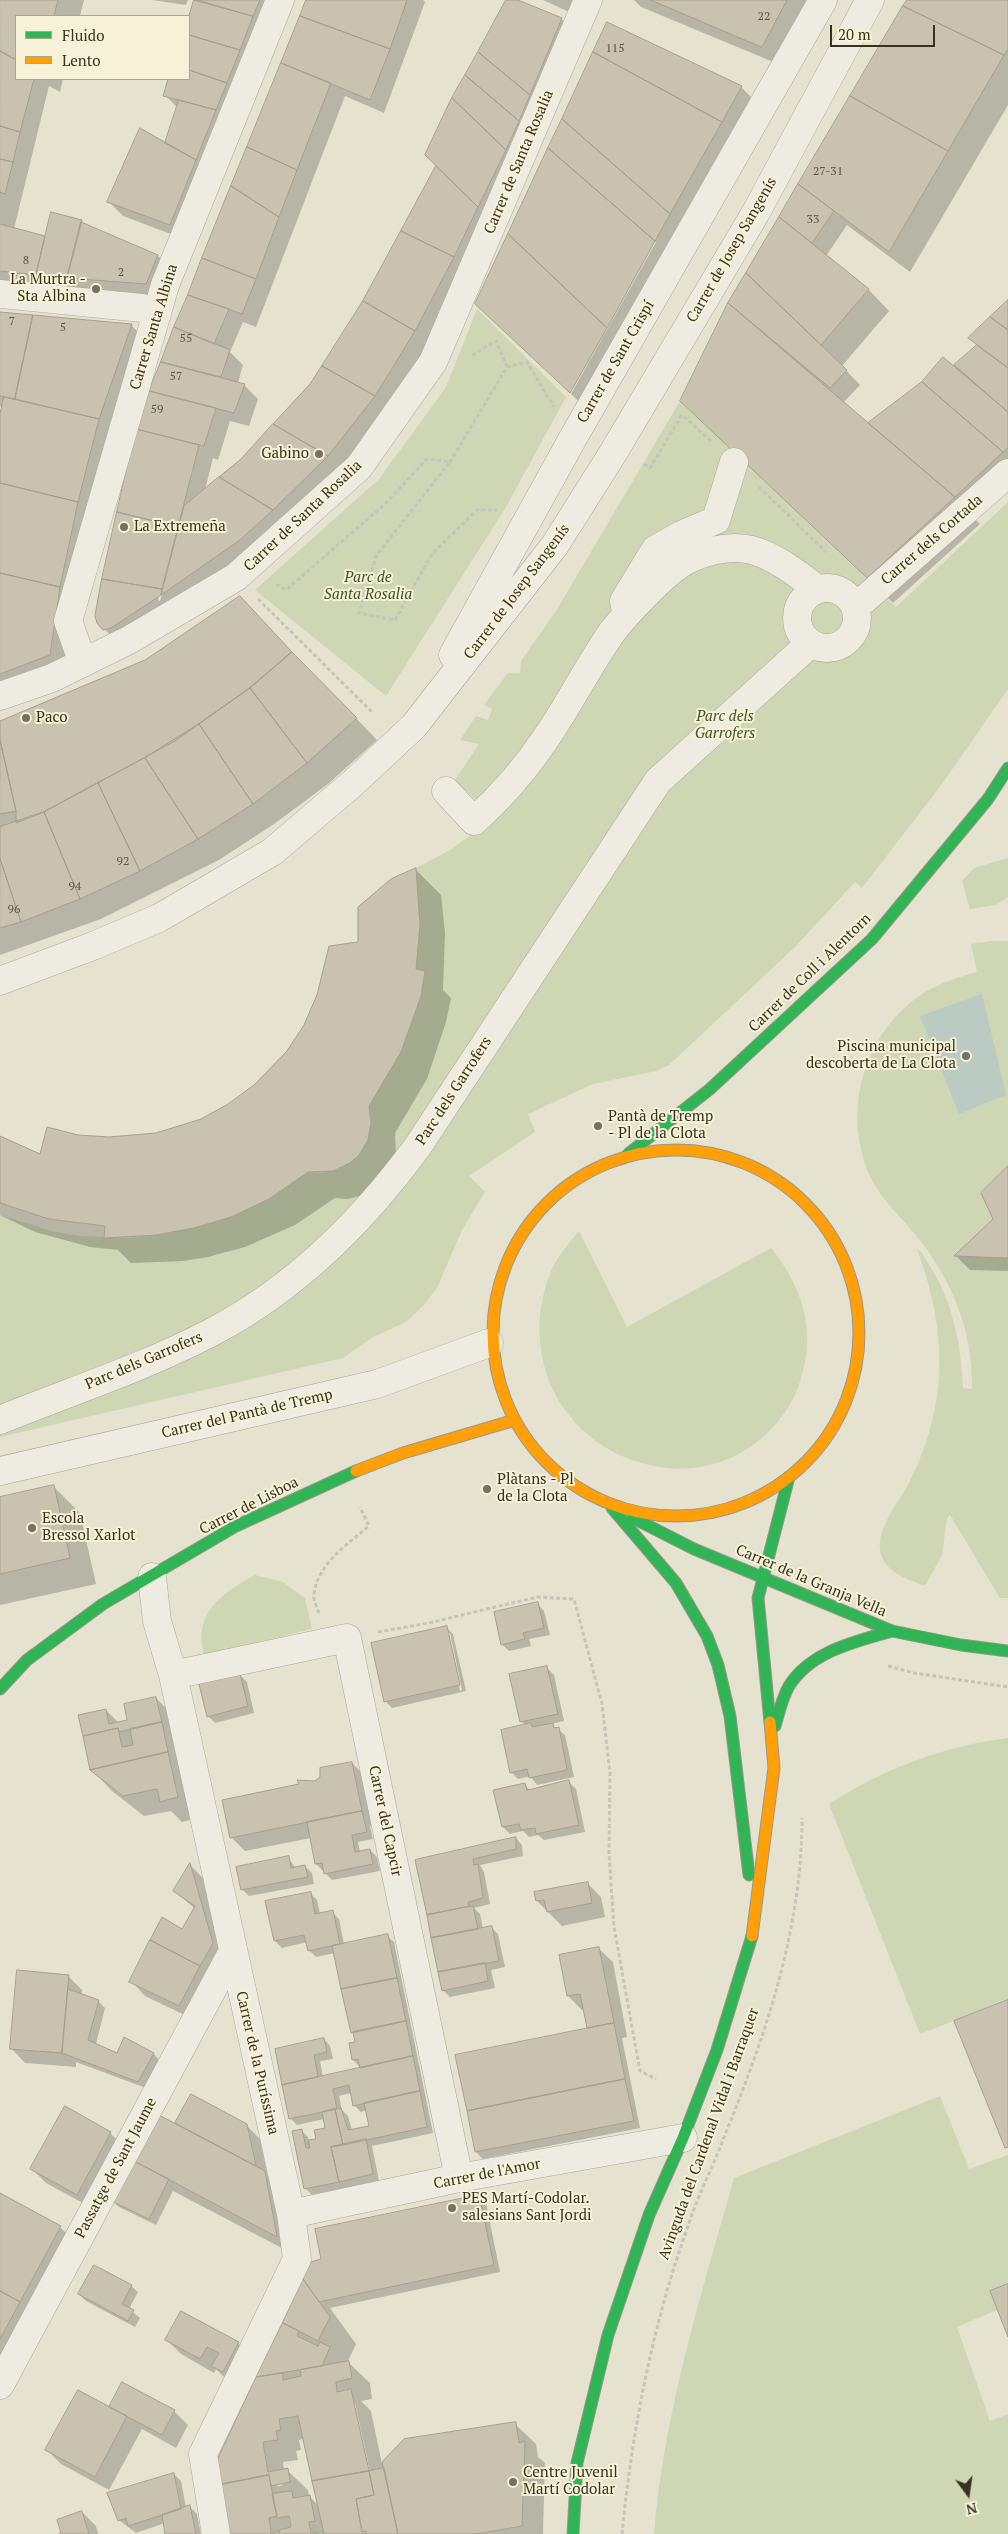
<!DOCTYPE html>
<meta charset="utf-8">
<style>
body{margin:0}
#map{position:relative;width:1008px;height:2534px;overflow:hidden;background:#e5e3d0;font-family:"PT Serif",serif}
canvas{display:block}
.legend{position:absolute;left:15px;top:15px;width:175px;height:65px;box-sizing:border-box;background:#f5f2d7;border:1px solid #aaa58e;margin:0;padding:6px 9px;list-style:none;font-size:15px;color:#3a3220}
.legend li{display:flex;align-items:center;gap:10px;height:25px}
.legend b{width:25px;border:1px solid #aaa58e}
.north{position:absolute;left:943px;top:2469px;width:50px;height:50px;-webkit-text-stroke:4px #f5f2d7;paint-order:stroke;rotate:166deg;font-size:14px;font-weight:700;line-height:20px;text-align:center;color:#3a3220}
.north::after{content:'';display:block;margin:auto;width:18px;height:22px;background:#3a3220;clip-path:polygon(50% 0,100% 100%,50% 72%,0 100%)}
.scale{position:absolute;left:830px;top:25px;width:105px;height:22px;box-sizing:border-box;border:2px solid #3a3220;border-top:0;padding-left:6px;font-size:15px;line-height:18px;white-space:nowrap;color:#3a3220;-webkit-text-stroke:4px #f5f2d7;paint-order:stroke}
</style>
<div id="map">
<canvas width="1008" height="2534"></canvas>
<ul class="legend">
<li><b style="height:6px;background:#30b455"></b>Fluido</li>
<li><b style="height:6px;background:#ff9f0a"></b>Lento</li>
</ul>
<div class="north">N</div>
<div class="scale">20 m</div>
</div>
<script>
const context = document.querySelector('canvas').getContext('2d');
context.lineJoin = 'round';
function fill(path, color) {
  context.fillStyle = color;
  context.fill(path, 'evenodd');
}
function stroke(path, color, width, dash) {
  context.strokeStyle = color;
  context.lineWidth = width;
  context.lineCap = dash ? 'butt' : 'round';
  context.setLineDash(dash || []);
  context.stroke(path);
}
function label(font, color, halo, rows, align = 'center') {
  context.font = font + ' "PT Serif",serif';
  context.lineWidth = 4;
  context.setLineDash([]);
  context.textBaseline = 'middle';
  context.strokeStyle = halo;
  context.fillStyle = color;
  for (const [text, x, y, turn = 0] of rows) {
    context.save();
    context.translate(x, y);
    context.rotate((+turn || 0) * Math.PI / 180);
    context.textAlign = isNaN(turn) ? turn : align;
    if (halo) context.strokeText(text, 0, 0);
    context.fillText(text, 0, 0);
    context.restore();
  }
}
fill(new Path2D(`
 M477 309 566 397 506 507 386 696 255 590 379 479 446 387Z
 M680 401 896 607 1008 502V689L942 784 862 888 855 882 795 947 669 1065 656 1071 593 1084 528 1114 535 1132 469 1176 485 1192 462 1230 437 1288 423 1306 406 1322 373 1337 343 1358 0 1437V1215L52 1231 78 1236 130 1238 156 1235 194 1228 231 1217 269 1199 308 1172 321 1173 339 1169 359 1155 368 1140 371 1123 369 1106 401 1052 419 1002 425 971 416 969 420 925 416 868 452 849 494 817 455 780 479 744 460 740 476 716 488 720 492 709 484 705 508 673H520L521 661 556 611Z
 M1008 858V897L996 905 970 909 962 881 974 868Z
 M991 941H1008V1166L981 1193 993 1219 955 1256 1008 1258V1598H1000L950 1515 947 1518 942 1555 925 1586C907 1579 883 1572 880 1550 877 1526 900 1501 910 1481 949 1402 947 1330 917 1249 922 1251 925 1258 928 1263 953 1301 961 1344 963 1388L972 1389C973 1330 952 1279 914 1233 901 1217 881 1199 872 1180 842 1118 860 1041 915 999 933 985 955 978 977 972L971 944Z
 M579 1231 627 1327 771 1248C802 1286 816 1330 801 1378 794 1404 778 1425 757 1442 732 1462 700 1471 668 1468 571 1458 515 1365 550 1274 556 1258 568 1244 579 1231Z
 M255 1575 283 1582 305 1598 312 1629 204 1655C193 1612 221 1594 255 1575Z
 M1008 1738V2000L920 2034 829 1804C883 1769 944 1746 1008 1738Z
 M940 2096 969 2169 1008 2155V2284L990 2291 997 2310 957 2327 990 2421 1008 2414V2534H654C664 2412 701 2295 734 2178Z`), '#ced6b3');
fill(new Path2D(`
 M982 994 1006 1095 959 1114 920 1016Z`), '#bbcbc4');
fill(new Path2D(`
 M0 0H84L80 16H16V79H63L60 92 49 86 14 229 46 238 81 221 87 226 158 256 172 270 160 298 0 283Z
 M152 0H188L186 5Z
 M195 0H279L184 239 123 216 109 202 165 145 178 108 165 95 170 79H189V21Z
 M307 0H423L425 2 384 113 345 96 256 327 243 322 230 352 243 365 238 383 244 385 258 399 249 426 230 421 218 460 213 458 205 490 242 460 311 385 364 302 437 166 508 0H514L561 19 576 34 429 346 342 470 286 525 119 643 98 623 137 429ZM180 514 183 515 160 601 158 600Z
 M543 0H589L582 18Z
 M634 0H819L783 66 641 7Z
 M908 0H1008V105L910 272 847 225 826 256 869 290 889 311 842 366 860 385 843 403 868 424 954 367 978 346 970 338 1008 301V487L974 518 980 524 893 603 681 401 729 304Z
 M608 23 741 87 755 101 591 413 571 394 656 242H653L569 392 476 304Z
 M0 314 131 325 152 346 119 444 70 676 0 700V420L3 407 0 406Z
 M240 598 377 740 328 784 274 824 219 860 101 919 0 955V722L146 661Z
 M415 869 441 895 445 933 443 990 451 998 446 1022 427 1079 395 1133 396 1155 365 1195 347 1199 335 1198 295 1225 245 1247 208 1257 183 1261 131 1263 118 1250 90 1247 35 1232 0 1215V1138L41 1156 77 1136 109 1139 156 1135 186 1126 216 1113 242 1096 266 1076 288 1052 359 943V907L391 880Z
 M1008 1167V1271L970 1270 956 1256 994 1219Z
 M54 1487 80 1513 96 1584 0 1605V1499Z
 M538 1604 544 1611 550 1635 529 1639 531 1646 509 1651 502 1644Z
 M446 1627 453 1634 466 1691 392 1708 385 1701ZM447 1633H450L462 1690 460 1691Z
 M547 1668 554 1675 564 1721 551 1724 565 1735 574 1777 537 1785 530 1776 518 1779 511 1772 526 1726 521 1721Z
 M240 1675 247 1682 254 1713 215 1723 208 1716Z
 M156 1698 170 1712 198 1818 182 1822 171 1811 144 1816 112 1791 91 1769 106 1710 119 1723 129 1721Z
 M352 1763 366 1777 376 1825 370 1826 373 1839 358 1842 360 1852 370 1850 377 1857 380 1871 332 1880 316 1864 311 1838 245 1851 231 1837 316 1782Z
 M569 1782 576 1789 585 1832 544 1840 538 1835 529 1837 523 1831 510 1834 503 1827 524 1784 530 1790Z
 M516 1838 522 1845 523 1856 480 1865 484 1872 490 1904 474 1908 480 1914 483 1929 491 1927 498 1934 505 1967 491 1970 495 1988 450 1997 443 1990 417 1861Z
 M288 1858 296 1868 305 1866 312 1873 314 1884 249 1896 242 1889Z
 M190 1865 203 1878 226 1958 193 2019 145 1996 131 1981 183 1930 195 1909 175 1891Z
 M587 1883 601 1897 605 1917 562 1926 537 1901Z
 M310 1893 317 1900 320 1914 332 1912 339 1919 344 1944 387 1936 394 1942 433 2133 372 2146 379 2181 312 2195 305 2188 301 2130 308 2137 309 2142 318 2140 326 2129 324 2119 297 2125 290 2118 276 2050 324 2039 330 2046 333 2059 320 2061 323 2077 362 2069 353 2060 357 2043 352 2032 335 1953 316 1957 309 1950 307 1942 282 1948 275 1941 267 1902ZM352 2093 354 2105 361 2112 367 2110 371 2127 352 2130 348 2116 342 2110 339 2096Z
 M598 1948 613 1962 627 2037 622 2038 640 2128 483 2159 476 2152 457 2056 588 2029 584 2009 582 2010 568 1996Z
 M68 1976 82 1990V1996L98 2001 105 2008 96 2044 118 2055 154 2054 160 2061 146 2088 76 2062V2067L25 2063 11 2048Z
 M177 2123 246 2125 260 2139 268 2176 285 2193 297 2256 173 2191 156 2225 119 2207 112 2200 181 2127Z
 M110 2133 124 2147 92 2208 46 2183 32 2169Z
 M0 2194 60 2227 74 2241 0 2378Z
 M479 2196 486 2203 500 2272 330 2308 356 2344 347 2363H349L370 2383 372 2399 361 2401 371 2411 382 2464 515 2424 536 2444 538 2457 545 2463 543 2534H228L219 2458 284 2323ZM355 2403 370 2472H367L353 2404ZM304 2439 319 2506 309 2496 308 2490 287 2470H284L283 2462 298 2460 296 2451 301 2450 299 2440ZM281 2483 283 2485 278 2486 276 2484Z
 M131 2286 138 2292 129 2309 140 2318 135 2327 86 2301 79 2294Z
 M167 2340 238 2343 252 2357 227 2380 216 2369 214 2373 181 2354Z
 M110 2408 174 2411 188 2425 176 2448 142 2429 109 2490 61 2464 47 2450Z
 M174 2474 181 2481 186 2508 190 2507 197 2514 201 2534H167L165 2523 136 2533 119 2520Z
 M82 2512 96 2526 98 2534H63Z`), '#0003');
const building = new Path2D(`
 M0 0H58L54 16H16V60L0 51Z
 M194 0 253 16 240 50 189 35V16Z
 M197 0H260L253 16Z
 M306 0H407L390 49 300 16Z
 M506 0H518L562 18 530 95 478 52Z
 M651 0H787L762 47Z
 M907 0H1008V49L1004 55 903 6Z
 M903 6 1004 55 948 151 850 96Z
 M300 16 390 49 370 100 281 63Z
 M607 22 742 86 722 122 593 52Z
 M189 35 240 50 227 83 189 70Z
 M0 51 16 60V79H34L20 132 0 126Z
 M478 52 530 95 519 121 465 75Z
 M593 52 722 122 670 214 562 119Z
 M281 63 331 83 297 170 247 147Z
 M189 70 227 83 216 110 163 96 168 79H189Z
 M465 75 519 121 506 150 452 98Z
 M850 96 948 151 889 252 798 184Z
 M452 98 506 150 478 207 425 155Z
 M179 100 216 110 196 160 165 143Z
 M562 119 670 214 655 241 548 148Z
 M0 126 20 132 13 162 0 159Z
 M140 128 196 160 170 225 107 202Z
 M247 147 297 170 279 217 231 186Z
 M548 148 655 241 607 328 508 234Z
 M0 159 13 162 5 194 0 192Z
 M436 166 478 207 454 257 401 231Z
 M798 184 834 211 812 243 779 217Z
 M231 186 279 217 256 279 202 258Z
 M51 212 82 220 67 278 36 275Z
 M779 217 869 289 821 345 746 273Z
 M81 222 158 255 146 284 67 278Z
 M0 224 45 236 36 275 0 271Z
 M401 231 454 257 415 331 363 301Z
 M508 234 607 328 570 393 475 304Z
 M202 258 256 279 242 314 188 295Z
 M746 273 847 370 830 388 728 303Z
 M188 295 229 309 214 344 174 327Z
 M1008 300V330L990 317Z
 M363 301 415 331 375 396 322 366Z
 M728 303 955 497 867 578 680 401Z
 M0 312 33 315 15 399 0 396Z
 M33 315 132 324 99 419 15 399Z
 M990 317 1008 330V368L968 338Z
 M174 327 230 350 221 377 161 362Z
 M977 345 1008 368V412L954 365Z
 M943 357 1008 412V448L1003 452 922 382Z
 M161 362 245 384 234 413 149 391Z
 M322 366 375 396 328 456 273 424 310 384Z
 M922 382 1003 452 955 497 868 423Z
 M149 391 216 408 204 446 136 429Z
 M4 397 99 419 78 502 0 483V414Z
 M273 424 328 456 273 510 219 477 241 459Z
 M136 429 199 445 178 527 117 512Z
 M219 477 273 510 240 540 161 595 184 506Z
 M0 483 78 502 60 587 0 573Z
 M117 512 178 527 162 589 102 579Z
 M0 573 60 587 50 655 0 674Z
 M102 579 162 589 161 595 111 628 103 630 97 623 95 616Z
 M240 596 292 652 250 688 175 741 44 812 16 823V811L0 740V721L145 660Z
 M292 652 357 718 307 763 250 688Z
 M250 688 307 763 253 804 199 724Z
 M199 724 253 804 198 839 145 758Z
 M0 740 16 811 0 814Z
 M145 758 198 839 140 871 98 783Z
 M98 783 140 871 80 899 44 812Z
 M44 812 80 899 21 922 0 859V827Z
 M0 859 21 922 0 928Z
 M416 868 420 925 416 969 425 971 421 996 401 1052 369 1106 371 1123 368 1140 359 1155 350 1163 333 1171 308 1172 269 1199 231 1217 194 1228 156 1235 104 1238 105 1226 49 1219 0 1203V1136L40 1154 47 1127 78 1135 109 1137 156 1133 201 1119 228 1104 254 1085 287 1051 304 1025 317 995 329 946 358 942V907L391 879Z
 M1008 1166V1258L954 1256 993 1219 981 1193Z
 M54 1485 70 1558 0 1574V1497Z
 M538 1602 544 1628 523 1633 525 1639 501 1645 494 1612Z
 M447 1626 460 1685 384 1702 371 1643Z
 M547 1666 558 1714 520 1722 509 1674Z
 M240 1674 248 1706 207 1717 199 1684Z
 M156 1697 162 1722 119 1732 118 1728 83 1736 78 1715 106 1709 109 1724 127 1720 124 1704Z
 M162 1722 168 1752 90 1770 83 1736 118 1728 122 1747 133 1745 130 1729Z
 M531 1723 532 1727 553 1723 554 1728 559 1727 567 1770 529 1778 527 1769 510 1773 501 1730Z
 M168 1752 178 1797 160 1802 157 1789 123 1796 90 1770Z
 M352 1762 362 1811 230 1838 222 1800 299 1784 297 1780 315 1781 320 1777V1768Z
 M569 1780 579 1825 536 1834 535 1828 521 1830 519 1824 502 1827 493 1790 525 1783 527 1790Z
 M362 1811 367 1832 352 1835 355 1852 370 1849 373 1864 324 1874 322 1863 315 1864 307 1822Z
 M516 1837V1849L473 1859 474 1865 478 1864 483 1898 468 1902 469 1906 427 1915 415 1860Z
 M289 1856 291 1868 305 1865 308 1877 241 1890 236 1867Z
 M190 1863 213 1943 200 1966 150 1940 162 1917 182 1929 195 1906 173 1891Z
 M588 1882 592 1903 547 1912 544 1900 536 1901 534 1892Z
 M311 1892 315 1914 333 1910 340 1944 308 1951 304 1935 274 1941 265 1901Z
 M473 1906 478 1929 431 1938 427 1915Z
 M492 1926 499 1961 438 1972 431 1938Z
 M388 1934 397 1978 341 1989 332 1946Z
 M150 1940 200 1966 179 2006 129 1982Z
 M599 1947 614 2023 587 2028 580 1994 567 1996 559 1955Z
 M485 1963 488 1981 442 1991 438 1972Z
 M17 1970 69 1975 62 2053 10 2049Z
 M397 1978 406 2021 351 2033 341 1989Z
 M68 1989 99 2000 88 2040 117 2053 124 2037 154 2053 138 2082 62 2053Z
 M1008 2000V2147L1005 2148 954 2021Z
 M406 2021 413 2056 360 2068 358 2059 352 2060 349 2043 355 2042 353 2032Z
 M614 2023 625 2079 467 2111 455 2055Z
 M324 2038 327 2052 314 2055 318 2077 282 2085 275 2049Z
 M413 2056 420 2091 353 2106 349 2085 333 2089 337 2109 289 2119 282 2085Z
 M625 2079 634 2121 475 2152 467 2111Z
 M420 2091 427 2127 343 2145 335 2109 341 2108 348 2130 369 2126 364 2103Z
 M191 2094 247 2124 256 2166 175 2123Z
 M65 2106 111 2132 77 2195 30 2169Z
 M335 2109 343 2145 331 2147 339 2182 304 2189 292 2131 302 2129 306 2148H310L308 2140 316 2139 314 2130 325 2128 322 2112Z
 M157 2114 265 2171 277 2237 132 2160Z
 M366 2139 373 2174 339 2182 331 2147Z
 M132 2160 169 2179 149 2219 111 2201Z
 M0 2193 61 2226 20 2302 0 2291Z
 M479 2195 494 2265 319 2302 303 2279 311 2262 321 2259 315 2229Z
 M94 2265 132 2285 122 2304 134 2310 128 2321 78 2294Z
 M303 2279 330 2317 318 2341 283 2323Z
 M1008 2284V2337L990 2291Z
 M0 2291 20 2302 0 2339Z
 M181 2311 239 2342 223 2372 211 2366 219 2353 207 2347 200 2359 165 2340Z
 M283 2323 299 2331 297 2336 318 2346 320 2342 330 2347 322 2366 256 2377Z
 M349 2361 352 2378 336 2382 337 2392 351 2389 369 2471 312 2481 298 2416 279 2419 281 2430 276 2431 278 2440 263 2442 268 2472 288 2468 290 2482 271 2486 269 2475 218 2485V2458L256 2377 283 2373V2380L301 2376 300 2370Z
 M122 2382 175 2410 162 2435 109 2407Z
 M78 2390 127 2416 95 2477 45 2450Z
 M516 2422 519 2443 525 2441 522 2526 476 2534H398L382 2462 404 2439Z
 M384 2468 398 2534H366V2531L362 2532 356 2499 374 2495 369 2471Z
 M369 2471 374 2495 356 2499 362 2532 366 2531V2534H324L312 2481Z
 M174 2473 181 2509 128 2526 126 2518 118 2521 107 2493Z
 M269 2475 277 2516 269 2518 271 2533 279 2531 280 2534H227L218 2485Z
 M292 2491 293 2498 310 2495 315 2521 309 2522 311 2533 317 2532 318 2534H280L279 2530 291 2527 289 2516 277 2518 272 2494Z
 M190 2505 196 2534H165L162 2515Z
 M82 2511 89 2534H59L61 2533 57 2520Z`);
fill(building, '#c9c2b1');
stroke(building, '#a59f8f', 1);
const street = new Path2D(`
 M0 294 142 308 157 314
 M797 618a30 30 0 1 1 60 0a30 30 0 1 1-60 0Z
 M853 603 865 599 1008 473
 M626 611 624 601 655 550 681 535 716 520 734 462
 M453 655 573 438 823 0
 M83 663 68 621 165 285 280 0
 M0 696 52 678 129 640 236 577 359 467 433 362 588 0
 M446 791 474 821C503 795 527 767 548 735 571 701 589 665 612 632 625 615 662 576 679 565 698 552 730 544 752 550 776 557 798 574 817 589
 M0 981 93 946 159 918 272 852 353 783 414 726 555 545 613 453 755 214 870 0
 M0 1420C71 1391 146 1367 214 1331 297 1287 363 1221 418 1146L658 781 802 651 808 642
 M0 1471 377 1384 489 1343
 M152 1577 157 1621 173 1675 291 2214 297 2259 203 2454 216 2534
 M173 1675 347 1638 459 2178
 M291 2214 459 2178 683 2138
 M0 2385 233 1951`);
const fast = new Path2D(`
 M628 1154 710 1089 872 939 988 799 1008 768
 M612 1508 676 1583 707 1636 718 1665 730 1716 749 1875
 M633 1518 694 1549 892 1631 961 1645 1008 1651
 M0 1689 27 1660 103 1604 236 1526 356 1471
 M770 1722 758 1598 789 1477
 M775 1726C779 1713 782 1698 789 1686 811 1651 855 1642 892 1631
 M573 2534 577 2463 608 2335 649 2215 683 2138 717 2050 752 1936`);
const slow = new Path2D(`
 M493 1333a183 183 0 1 1 366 0a183 183 0 1 1-366 0Z
 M356 1471 403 1453 515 1420
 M752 1936 774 1768 770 1722`);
stroke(street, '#aba798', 29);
stroke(fast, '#9a9788', 13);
stroke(slow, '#9a9788', 13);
stroke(new Path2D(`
 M472 355 496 341 507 367
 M449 463 376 556 359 613 395 620 432 554 477 510H497
 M644 464 650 468 682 415 711 441
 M759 487 826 552
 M276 584 286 590 385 504 427 459 450 462 507 367 527 362 554 407
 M258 599 373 713
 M319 1613C317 1607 313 1600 314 1594 318 1563 347 1545 369 1526L360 1507
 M378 1632 429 1623 537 1597 574 1599 602 1704 610 1773 609 1854 614 1927 640 2071 656 2079
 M888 1666 914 1673 1008 1687
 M622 2534C632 2431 652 2327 687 2229 696 2200 710 2173 721 2145 764 2039 802 1933 802 1818`), '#c6c4b8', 3, [4, 2.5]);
stroke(street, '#eeece1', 28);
stroke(fast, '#30b455', 11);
stroke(slow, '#ff9f0a', 11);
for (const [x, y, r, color] of [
 [96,289,5,"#76705e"],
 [319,454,5,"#76705e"],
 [124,527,5,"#76705e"],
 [26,718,5,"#76705e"],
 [966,1056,5,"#76705e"],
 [598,1126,5,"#76705e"],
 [487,1489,5,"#76705e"],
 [32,1528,5,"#76705e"],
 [452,2208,5,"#76705e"],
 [513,2482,5,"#76705e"]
]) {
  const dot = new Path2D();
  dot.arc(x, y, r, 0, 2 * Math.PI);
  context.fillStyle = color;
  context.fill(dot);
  stroke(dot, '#f5f2d7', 2);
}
label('12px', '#5e5644', null, [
 ["22",764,17],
 ["115",615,49],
 ["27-31",828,172],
 ["33",813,220],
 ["8",26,261],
 ["2",121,273],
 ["7",12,322],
 ["5",63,328],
 ["55",186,339],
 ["57",176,377],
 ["59",157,410],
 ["92",123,862],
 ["94",75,887],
 ["96",14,910]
]);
label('15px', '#3a3220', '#f5f2d7', [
 ["Carrer de Santa Rosalia",519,162,-67],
 ["Carrer de Josep Sangenís",732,250,-60],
 ["Carrer Santa Albina",154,327,-73],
 ["Carrer de Sant Crispí",616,362,-60],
 ["Carrer de Santa Rosalia",303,516,-43],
 ["Carrer dels Cortada",932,540,-41],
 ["Carrer de Josep Sangenís",517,592,-53],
 ["Carrer de Coll i Alentorn",810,973,-44],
 ["Parc dels Garrofers",454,1091,-57],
 ["Parc dels Garrofers",144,1361,-23],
 ["Carrer del Pantà de Tremp",247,1414,-13],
 ["Carrer de Lisboa",249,1506,-27],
 ["Carrer de la Granja Vella",811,1581,23],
 ["Carrer del Capcir",385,1821,78],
 ["Carrer de la Puríssima",257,2063,77],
 ["Avinguda del Cardenal Vidal i Barraquer",709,2134,-70],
 ["Passatge de Sant Jaume",116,2168,-62],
 ["Carrer de l'Amor",487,2174,-11]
]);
label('15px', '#3a3220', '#f5f2d7', [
 ["La Murtra -",86,280,"right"],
 ["Sta Albina",86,297,"right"],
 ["Gabino",309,454,"right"],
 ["La Extremeña",134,527],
 ["Paco",36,718],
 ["Piscina municipal",956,1047,"right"],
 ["descoberta de La Clota",956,1064,"right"],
 ["Pantà de Tremp",608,1117],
 ["- Pl de la Clota",608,1134],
 ["Plàtans - Pl",497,1480],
 ["de la Clota",497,1497],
 ["Escola",42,1519],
 ["Bressol Xarlot",42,1536],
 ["PES Martí-Codolar.",462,2199],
 ["salesians Sant Jordi",462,2216],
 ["Centre Juvenil",523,2473],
 ["Martí Codolar",523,2490]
], 'left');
label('italic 15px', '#415528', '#f5f2d7', [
 ["Parc de",368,578],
 ["Santa Rosalia",368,595],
 ["Parc dels",725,717],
 ["Garrofers",725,734]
]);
</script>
